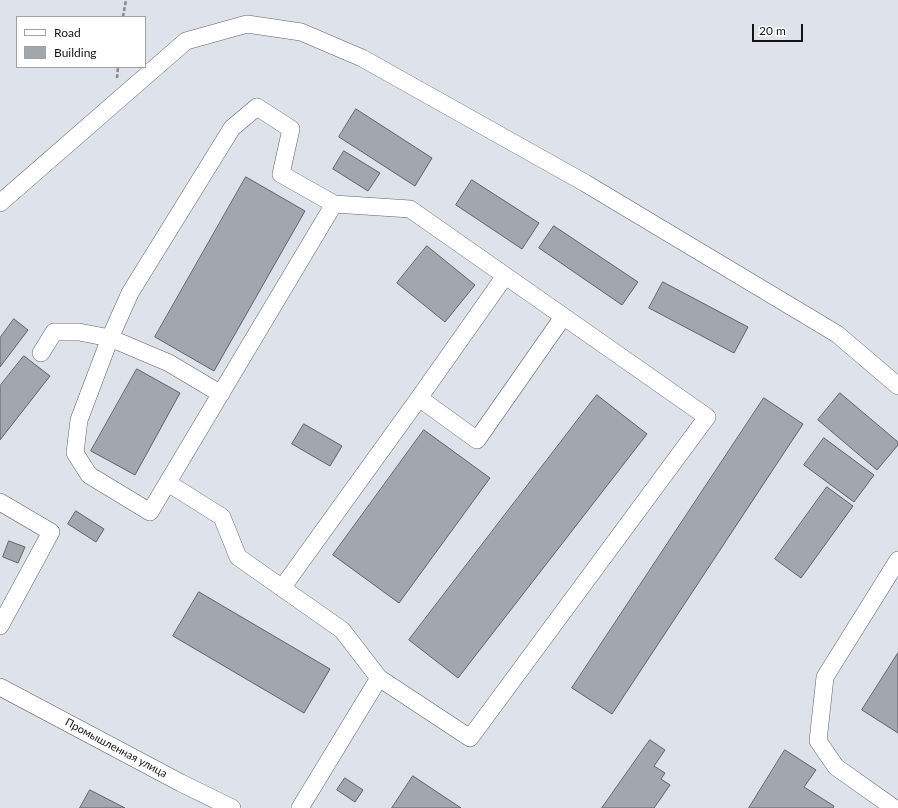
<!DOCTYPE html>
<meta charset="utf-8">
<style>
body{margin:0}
#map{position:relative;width:898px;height:808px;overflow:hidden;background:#dee2ea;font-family:Lato,sans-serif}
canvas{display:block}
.legend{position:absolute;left:16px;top:16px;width:130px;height:52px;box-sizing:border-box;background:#fff;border:1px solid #a1a1a2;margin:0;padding:5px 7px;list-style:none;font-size:12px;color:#131417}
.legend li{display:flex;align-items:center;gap:8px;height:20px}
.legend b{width:20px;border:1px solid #a1a1a2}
.scale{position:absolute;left:752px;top:24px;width:51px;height:18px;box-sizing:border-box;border:2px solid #131417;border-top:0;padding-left:5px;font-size:12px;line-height:14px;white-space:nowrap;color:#131417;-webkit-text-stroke:3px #fff;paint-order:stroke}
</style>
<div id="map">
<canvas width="898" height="808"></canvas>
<ul class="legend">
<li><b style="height:5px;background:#fff"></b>Road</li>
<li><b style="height:11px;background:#a2a7ae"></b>Building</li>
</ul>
<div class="scale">20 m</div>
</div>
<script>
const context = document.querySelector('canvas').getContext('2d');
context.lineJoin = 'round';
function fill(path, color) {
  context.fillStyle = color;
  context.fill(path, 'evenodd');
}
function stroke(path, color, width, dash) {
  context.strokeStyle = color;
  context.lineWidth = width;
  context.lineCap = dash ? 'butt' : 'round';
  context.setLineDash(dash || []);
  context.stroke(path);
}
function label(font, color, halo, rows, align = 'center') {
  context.font = font + ' Lato,sans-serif';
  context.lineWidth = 4;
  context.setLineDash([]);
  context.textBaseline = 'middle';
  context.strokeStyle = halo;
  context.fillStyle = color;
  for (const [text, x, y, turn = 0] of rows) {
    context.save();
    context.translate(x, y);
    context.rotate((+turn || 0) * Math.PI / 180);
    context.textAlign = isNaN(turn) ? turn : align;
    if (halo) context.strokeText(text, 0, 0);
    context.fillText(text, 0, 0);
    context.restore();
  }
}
const building = new Path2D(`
 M356 109 432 158 415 186 339 137Z
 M344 151 380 173 368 191 333 169Z
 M246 177 305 211 214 371 155 337Z
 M472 180 539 223 522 249 456 205Z
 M554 226 638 282 622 305 539 248Z
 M427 246 475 285 445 322 397 283Z
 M663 282 748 327 734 353 649 308Z
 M14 319 28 330 0 367V338Z
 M24 356 50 376 0 440V386Z
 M137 369 180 393 135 475 91 451Z
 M840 393 898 442V445L877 470 818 420Z
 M597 395 647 434 458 678 409 640Z
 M764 398 803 424 612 714 572 688Z
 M304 424 342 446 330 466 292 444Z
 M424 430 490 478 399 603 333 555Z
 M824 438 874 475 854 502 804 465Z
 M827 487 853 506 801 578 775 559Z
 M76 511 104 529 96 542 68 524Z
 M9 541 25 547 18 563 3 557Z
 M199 592 330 669 304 713 173 636Z
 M898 653V733L862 710Z
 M650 740 665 750 654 766 665 773 661 779 670 785 654 808H602Z
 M785 750 816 770 804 787 834 806 833 808H749Z
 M413 776 461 808H392Z
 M345 778 363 790 355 802 337 790Z
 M90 790 125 808H80Z`);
fill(building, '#a2a7ae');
stroke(building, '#5e6269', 1);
const minor = new Path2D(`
 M0 203 186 41 247 24 301 32 362 58 585 183 837 334 898 386
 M41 353 54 332H79L110 338 169 363 221 394
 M419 398 477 440 563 317
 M168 483 222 517 238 557 342 630 379 678
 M0 502 51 532 0 626
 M282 588 419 398 505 276
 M0 687 181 783 232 808
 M300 808 379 678 470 738 707 417 410 209 334 204 281 174 291 129 257 107 232 128 130 293 110 338 79 420 75 453 89 475 150 512 334 204
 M894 808 836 767 818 741 825 677 898 560`);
stroke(minor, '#5d6167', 18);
stroke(new Path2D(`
 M123 17 126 0
 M117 78 118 67`), '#87898f', 2.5, [4, 2]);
stroke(minor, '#fff', 17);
label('11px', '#131417', '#fff', [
 ["Промышленная улица",116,748,28]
]);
</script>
